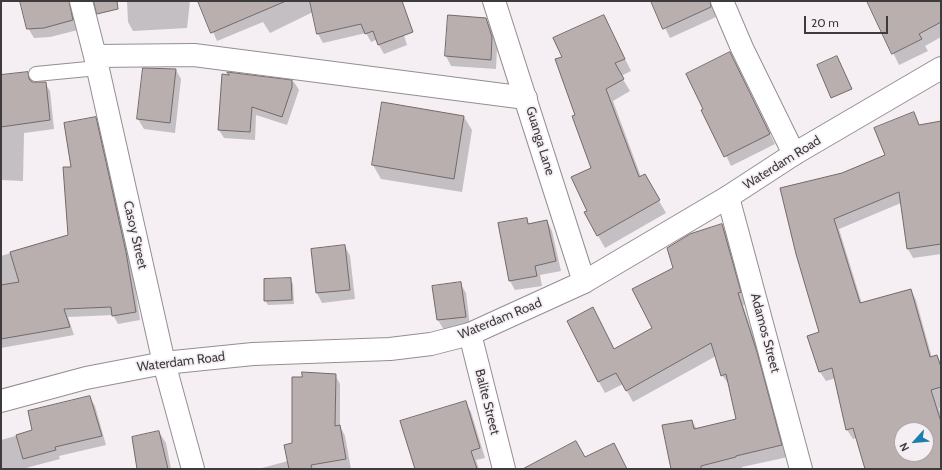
<!DOCTYPE html>
<style>
body{margin:0}
#map{position:relative;width:942px;height:470px;overflow:hidden;background:#f5eff4;font-family:Cabin,sans-serif}
canvas{display:block}
.frame{position:absolute;inset:0;border:2px solid #3d3b3d;pointer-events:none}
.north{position:absolute;left:894px;top:422px;width:40px;height:40px;box-sizing:border-box;background:#f5eff4;border:1px solid #aba7ab;border-radius:50%;rotate:243deg;font-size:11px;font-weight:700;line-height:16px;text-align:center;color:#3d3b3d}
.north::after{content:'';display:block;margin:auto;width:14px;height:18px;background:#1c7eaa;clip-path:polygon(50% 0,100% 100%,50% 72%,0 100%)}
.scale{position:absolute;left:804px;top:16px;width:84px;height:18px;box-sizing:border-box;border:2px solid #3d3b3d;border-top:0;padding-left:5px;font-size:12px;line-height:14px;white-space:nowrap;color:#3d3b3d;-webkit-text-stroke:3px #f5eff4;paint-order:stroke}
</style>
<div id="map">
<canvas width="942" height="470"></canvas>
<div class="frame"></div>
<div class="north">N</div>
<div class="scale">20 m</div>
</div>
<script>
const context = document.querySelector('canvas').getContext('2d');
context.lineJoin = 'round';
function fill(path, color) {
  context.fillStyle = color;
  context.fill(path, 'evenodd');
}
function stroke(path, color, width, dash) {
  context.strokeStyle = color;
  context.lineWidth = width;
  context.lineCap = dash ? 'butt' : 'round';
  context.setLineDash(dash || []);
  context.stroke(path);
}
function label(font, color, halo, rows, align = 'center') {
  context.font = font + ' Cabin,sans-serif';
  context.lineWidth = 3.5;
  context.setLineDash([]);
  context.textBaseline = 'middle';
  context.strokeStyle = halo;
  context.fillStyle = color;
  for (const [text, x, y, turn = 0] of rows) {
    context.save();
    context.translate(x, y);
    context.rotate((+turn || 0) * Math.PI / 180);
    context.textAlign = isNaN(turn) ? turn : align;
    if (halo) context.strokeText(text, 0, 0);
    context.fillText(text, 0, 0);
    context.restore();
  }
}
fill(new Path2D(`
 M21 1H80L78 30 50 37 34 38 28 28Z
 M127 1H190L187 28 133 31 128 22Z
 M199 1H393L407 45 384 54 376 40 371 42 366 33 323 43 318 34 313 12 270 33 263 22 217 41Z
 M652 1H717L715 9 716 17 670 38Z
 M868 1H941V37L925 46 928 51 899 65Z
 M604 16 631 71 621 76 630 91 613 101 641 177 644 175 666 213 605 248 585 213 588 212 593 169 576 115 563 57Z
 M486 19 491 29 497 48 496 69 451 66 446 56Z
 M735 63 775 144 731 166 704 109Z
 M176 70 181 79 175 133 144 129 138 119Z
 M28 73 33 83H45L50 91 54 129 24 133 23 181 1 180V76Z
 M229 73 294 82 299 90 287 125 256 115 255 140 224 138 219 130 230 77Z
 M383 103 464 117 472 130 462 192 381 179 373 165Z
 M913 113 920 126 941 122V254L913 258 908 249 901 203 839 229 862 304 911 290 916 300 932 358 937 356 941 364V408H939L941 416V469H866L857 438 853 439 847 430 836 378 826 381 820 372V333L797 254 842 174 886 155ZM902 430H926V454H902Z
 M95 119 100 127 131 261 140 320 118 324 113 315 68 317 74 335 1 348V256L69 235 72 168Z
 M526 219 530 225 547 221 552 231 561 271 540 275 542 286 515 290 510 281Z
 M722 225 728 237 746 304 743 305 763 365 788 457 742 467V469H672L692 421 697 429 737 420 730 386 722 375 716 356 633 402 623 384 605 393 599 382 614 350 654 328 674 268Z
 M345 246 350 256 355 299 322 303 317 293 312 250Z
 M290 279 293 284 294 304 268 305 265 300Z
 M460 283 466 293 470 326 444 330 438 320 434 287Z
 M335 375 340 384V426L345 436 351 469H258L288 461 293 444Z
 M90 398 95 406 106 445 59 456 60 459 22 469H1V440L33 431Z
 M465 402 471 412 485 458 476 460 479 469H416Z
 M159 432 166 443 171 469H138Z`), '#0003');
const building = new Path2D(`
 M20 1H69L73 20 44 28 27 29Z
 M94 1H117L118 9 97 14Z
 M198 1H286L211 33Z
 M310 1H402L413 32 378 45 373 31 365 34 361 24 317 34Z
 M651 1H710L711 7 663 29Z
 M867 1H941V22L919 34 922 39 892 54Z
 M448 15 486 18 492 37 491 60 445 56Z
 M604 15 625 59 615 63 624 79 606 89 639 177 645 174 660 200 597 236 584 212 587 211 571 177 591 168 572 116 575 115 555 59 562 57 553 38Z
 M730 52 770 134 724 157 701 110 703 109 686 74Z
 M837 56 852 89 831 98 817 65Z
 M143 68 176 69 170 123 137 119Z
 M28 72 29 79 32 82H46L50 120 1 127V75Z
 M227 72 292 80V87L282 117 252 107 250 132 218 130 222 74 229 75Z
 M382 102 464 116 454 179 372 165Z
 M914 112 919 125 941 121V244L907 249 899 192 834 219 860 303 911 289 930 357 937 355 941 367V387L931 390 941 422V469H865L853 428 846 430 832 368 819 372 807 336 819 332 796 254 780 188 842 173 885 155 874 128ZM902 430H926V454H902Z
 M96 117 126 252 136 312 112 316 111 307 64 309 70 327 1 339V285L19 282 10 252 68 235 63 167H71L64 123Z
 M527 218 528 224 547 220 556 261 535 266 537 276 509 281 498 223Z
 M722 224 741 292 738 293 757 352 782 445 736 456V457L701 466V469H671L662 425 692 420 694 429 736 419 726 374 721 376 711 343 626 391 616 373 598 382 567 321 593 307 614 349 652 328 632 289 673 268 667 248 690 234Z
 M345 245 350 290 316 293 311 249Z
 M291 278 292 300 264 301V279Z
 M461 282 466 317 437 320 432 286Z
 M302 372 336 374 335 426 340 425 346 459 311 465 312 469H289L284 445 292 443V377H302Z
 M90 396 102 436 55 447 56 450 23 459 16 435 32 430 28 411Z
 M466 401 480 448 471 451 477 469H415L400 421Z
 M159 431 168 469H137L132 437Z
 M576 441 585 457 614 443 627 469H523Z`);
fill(building, '#b8afae');
stroke(building, '#726a69', 1);
const lane = new Path2D(`
 M36 74 98 68`);
const street = new Path2D(`
 M81 1 95 56 164 363 193 469
 M494 1 584 282
 M722 1 742 48 794 154
 M95 56 194 55 526 98
 M728 197 801 469
 M470 334 504 469`);
const secondary = new Path2D(`
 M1 401 86 378 164 363 253 354 390 349 431 344 470 334 584 282 728 197 794 154 941 68`);
stroke(lane, '#948e93', 16);
stroke(street, '#948e93', 24);
stroke(secondary, '#948e93', 24);
stroke(lane, '#fff', 14);
stroke(street, '#fff', 22);
stroke(secondary, '#fff', 22);
label('13px', '#3d3b3d', '#f5eff4', [
 ["Guanga Lane",540,141,73],
 ["Waterdam Road",782,163,-32],
 ["Casoy Street",135,235,77],
 ["Waterdam Road",500,319,-22],
 ["Adamos Street",765,333,75],
 ["Waterdam Road",181,362,-7],
 ["Balite Street",487,402,76]
]);
</script>
